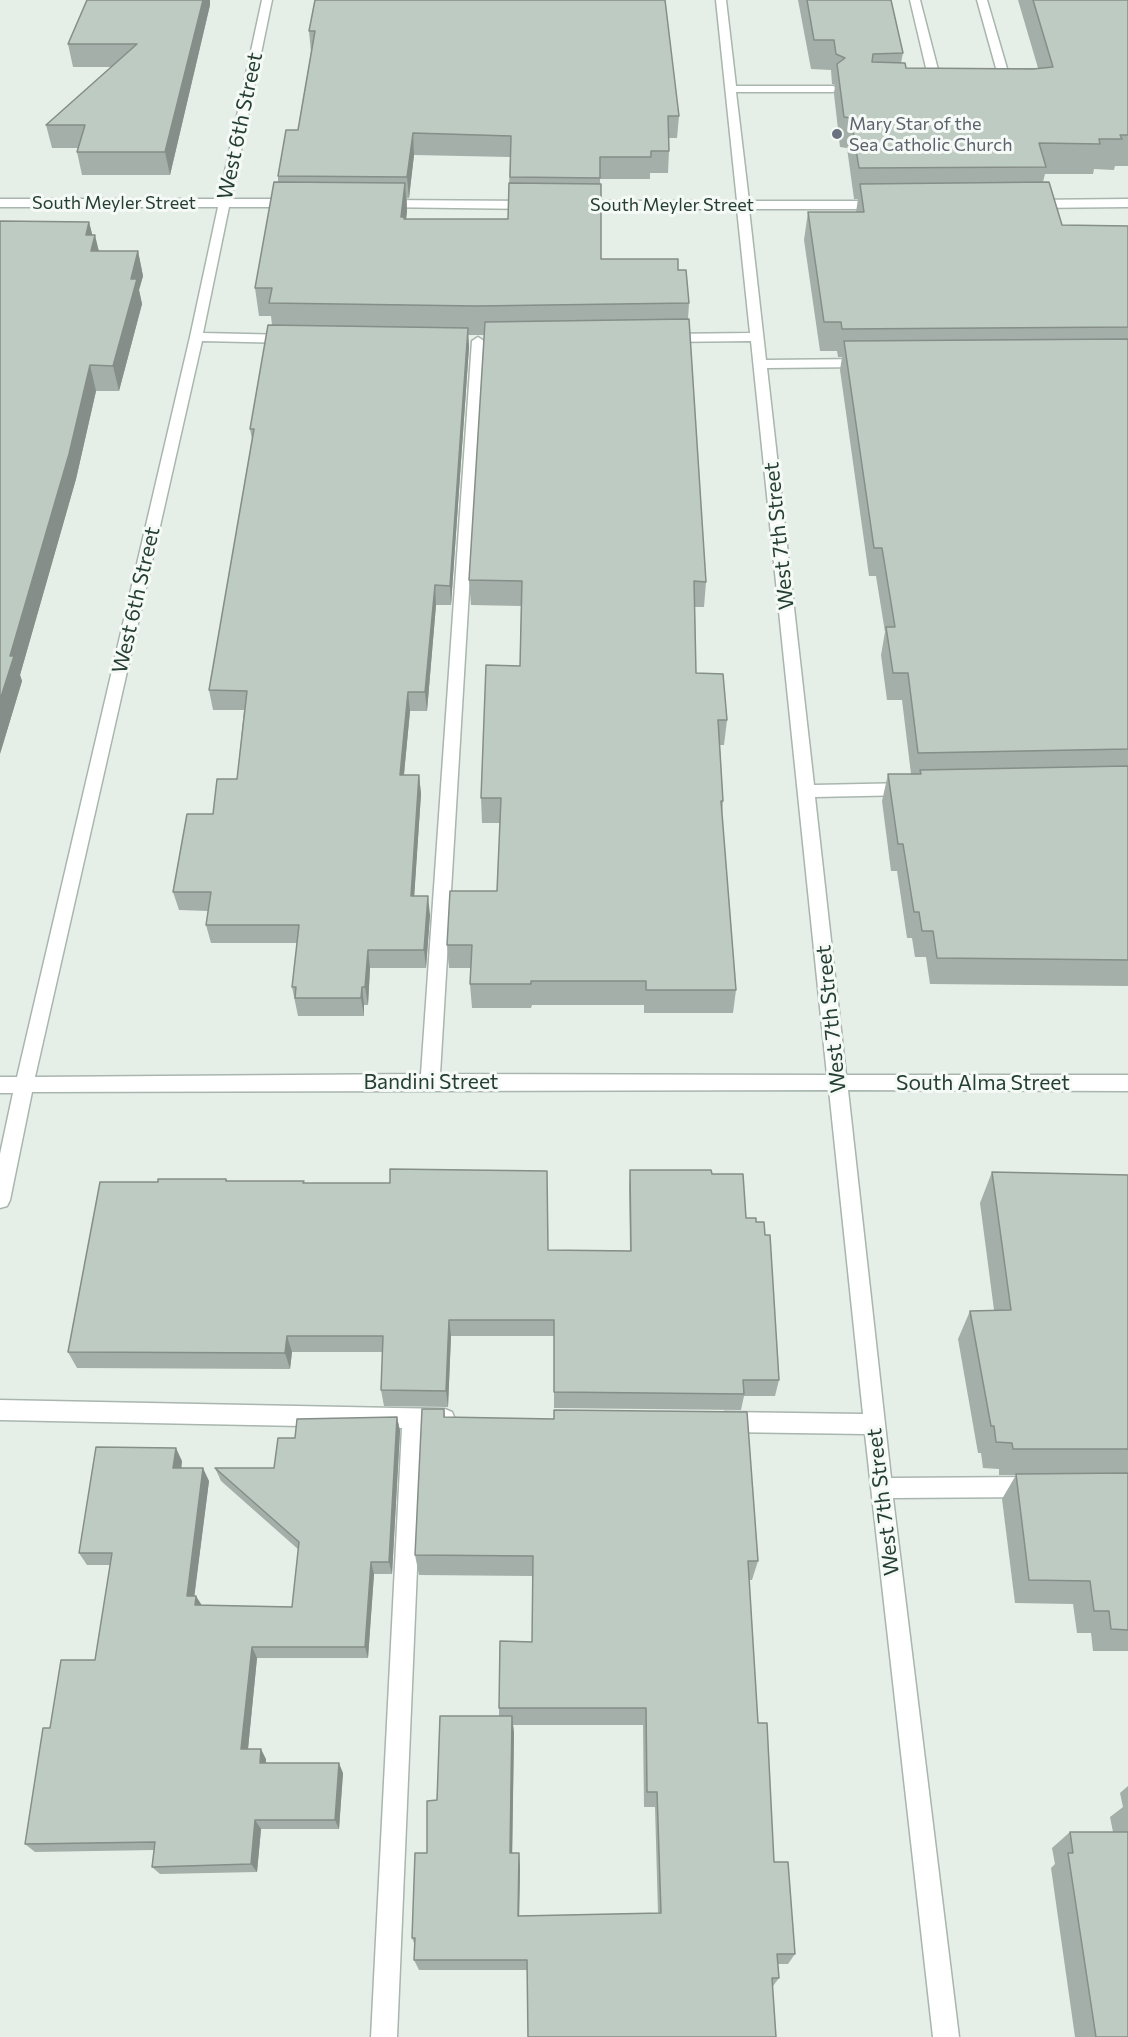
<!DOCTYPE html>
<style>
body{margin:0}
canvas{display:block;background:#e6eee8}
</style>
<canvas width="1128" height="2037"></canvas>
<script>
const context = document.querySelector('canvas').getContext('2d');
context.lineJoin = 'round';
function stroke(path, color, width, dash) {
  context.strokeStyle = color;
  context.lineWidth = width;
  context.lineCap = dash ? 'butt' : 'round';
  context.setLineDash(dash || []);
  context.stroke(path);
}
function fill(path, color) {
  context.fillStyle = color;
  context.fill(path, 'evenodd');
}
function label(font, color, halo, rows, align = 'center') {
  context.font = font + ' Commissioner,sans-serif';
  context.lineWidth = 6;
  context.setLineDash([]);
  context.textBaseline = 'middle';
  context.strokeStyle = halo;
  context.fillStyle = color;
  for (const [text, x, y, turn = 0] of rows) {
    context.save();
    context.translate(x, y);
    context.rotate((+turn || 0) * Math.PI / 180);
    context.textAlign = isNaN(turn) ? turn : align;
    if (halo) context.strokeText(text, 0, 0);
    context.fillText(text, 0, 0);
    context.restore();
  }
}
const minor = new Path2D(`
 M262 0H272L231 199H295L301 203 295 207H229L203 333 290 335 296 339 290 343 202 341 35 1077 421 1074 472 341 478 337 484 341 440 1074 827 1075 751 341 666 342 660 338 666 334 750 333 737 209H578L572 205 578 201H737L716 0H726L736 86H833L839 89 833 92H736L749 201H880L886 205 880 209H749L766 360 864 359 871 363 864 367 767 368 814 785 910 783 916 785 918 789 916 793 910 795 815 797 846 1075H1128V1091L848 1090 891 1478 1032 1477 1040 1480 1043 1487 1040 1494 1032 1497 893 1498 959 2037H933L865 1434 725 1432 718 1429 714 1422 718 1415 725 1412 863 1414 829 1090 32 1092 10 1200 7 1206 0 1208V1154L13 1093H0V1077H17L190 337 218 207H0V199H219Z
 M910 0H920L943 89 941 91 937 92 931 89Z
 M977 0H987L1013 89 1011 91 1004 92 998 89 1001 86Z
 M1128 199V207L1031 208 1025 204 1031 200Z
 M383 200 532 201 538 205 532 209 379 207 377 204Z
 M0 1400 445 1409 452 1412 455 1419 452 1426 445 1429 423 1428 397 2037H371L402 1428 0 1420Z`);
stroke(minor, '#a8b6ae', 3);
fill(minor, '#fff');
fill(new Path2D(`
 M87 0H210V5L170 175H82L77 152 78 148H52L46 125 111 67H73L68 44Z
 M315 0 679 116 677 138H669V151L668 173H650V179H600L601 259 678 270 689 303 688 319 706 582 704 607H695L696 673 727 720 724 745H720L723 801 722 815 736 990 733 1013H644V1005H532L531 1008H472L470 984 471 968H449L447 945 497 891 500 823H482L481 798 520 666 521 606 471 605 469 580 484 335H468L469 347 451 605H436L427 711H410L404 775H419L421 794 414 896 430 915 426 968H370L368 1005H364V1016H298L292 987 297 943H211L206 925 208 911 179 910 173 892 213 814 237 779 244 710H213L209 690 252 439 250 429 272 325 271 316H259L255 288 278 182V176L298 130 311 52 309 31ZM414 155 510 157 508 219H406L407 211V198H409Z
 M798 0H891L903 53 901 63 906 68H1038L1018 0H1128V166H1115L1114 170 1094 169 1093 174H1045L1043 182 1062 225 1128 226V986L930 984 926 957H915L912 938H907L897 871H891L882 801 888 774H911L902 700H887L881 655 885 632 876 576H869L840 370 842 357H838L837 351H820L804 240 808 212H856L858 199H854L847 148 840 147 834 94 835 85 832 84 831 70 811 69Z
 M89 222 92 235 99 251H138L143 276 139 290 142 304 119 391H96L76 479 20 675 22 681 0 754Z
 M630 1170 712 1174 746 1218 779 1380 775 1396H744L741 1410 554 1408V1336H451L448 1407 384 1406 381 1390 383 1352H292L290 1369 77 1368 68 1352 158 1182 226 1179 227 1181H304V1183L548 1250 630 1251 629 1188Z
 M992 1172 1128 1175V1651H1093L1091 1633H1077L1073 1604 1015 1603 1002 1499 1016 1475H999V1469L983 1468 981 1453H978L958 1339 970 1311 994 1310 980 1203Z
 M444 1409 445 1417 758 1561 752 1580H749L758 1723 774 1862 795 1954 788 1964H778L779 1978 773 1986 527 1970H419L414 1960 415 1945 412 1938 437 1800 499 1716V1708L532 1642V1576L419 1575 415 1555ZM513 1725H643L644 1807H655L658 1913 519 1916 520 1866 512 1853 514 1733Z
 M397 1417 400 1431 392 1574H374L368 1658H257L248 1749 266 1759V1763L343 1773 339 1829H261L257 1872 160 1874 152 1867 154 1850 35 1852 25 1844 50 1728 95 1660 110 1565H87L79 1553 182 1461 181 1468 209 1481 194 1596 201 1605 292 1607 299 1550 221 1481 215 1468H274L295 1438Z
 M1128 1786V2037H1075L1051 1868 1055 1864 1052 1848 1070 1832H1113L1110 1817 1123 1807 1120 1793Z`), '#a3afa8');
fill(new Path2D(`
 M203 0H210V5L170 175 165 152Z
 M413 133 414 155 409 198 407 177Z
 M405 183 407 211 405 230 401 217Z
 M89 222 94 241 95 235 101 260 97 276 86 235Z
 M138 251 143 276 139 290 142 304 119 391 113 366 131 279Z
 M468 328 469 347 451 605 450 586Z
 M90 365 96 391 76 479 20 675 22 681 0 754V700L10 656Z
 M435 585 436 605 427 711 425 692Z
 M408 692 410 711 402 794 400 775Z
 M419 775 421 794 413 915 411 896Z
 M428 896 430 915 426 968 424 950Z
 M368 950 370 968 368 1005 365 987Z
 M362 987 364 1005V1016L361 998Z
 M449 1320 451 1336 448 1407 446 1391Z
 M287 1336 292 1352 290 1369 285 1353Z
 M397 1417 400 1431 392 1574 389 1562Z
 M176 1448 182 1461 180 1481 173 1468Z
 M203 1468 209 1481 193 1607 187 1596Z
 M371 1562 374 1574 368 1658 365 1647Z
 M196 1596 203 1607 195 1605Z
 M252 1647 257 1658 247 1759 241 1749Z
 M512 1716 514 1733 512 1866 510 1853Z
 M261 1749 266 1759 265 1773 260 1763Z
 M339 1763 343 1773 339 1829 335 1820Z
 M255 1820 261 1829 257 1872 251 1864Z
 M519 1853 520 1866 519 1927 518 1916Z`), '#858e88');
const building = new Path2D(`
 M87 0H203L165 152H77L85 125H46L137 44H68Z
 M315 0H665L679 116H668L669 151H651V157H600V178L510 177 511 136 413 133 407 177 278 176 286 130H298L315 31H309Z
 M807 0H891L903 53 873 54 872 62 905 63 906 68 1033 69 1053 67 1033 0H1128V135H1120L1122 139H1099L1100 144 1039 143 1046 167 859 168 851 118 844 117 837 64 845 58 836 54 834 40H814Z
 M274 182 405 183 401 217H404V219H508L509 183 601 184V259H678V270H686L689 303 477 306 269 303 272 288H255Z
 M1049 182 1062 225 1128 226V327L842 329 841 322H824L808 212H864L860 184Z
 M0 221 89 222 86 235H95L91 251H138L131 279H137L113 366 90 365 69 454 10 656H14L0 700Z
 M689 319 706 582 694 581 696 673 723 674 727 720H718L723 801H721L736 990H646V981H531V984H470L472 945H447L450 891H497L501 798H481L486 665 520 666 522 581 469 580 485 322Z
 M268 325 468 328 450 586 435 585 425 692H408L400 775H419L411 896H428L424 950H368L365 987H362L361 998H295L296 987H292L299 925H206L211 892H173L187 814H213L217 779H237L247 691 209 690 254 429H250Z
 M1128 339V749L918 753 908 673H893L886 627H895L882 548H874L844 341Z
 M1128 766V960L937 958 933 931H922L919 912H914L903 844H898L888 774H921L920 770Z
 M390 1169 547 1171 548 1250 631 1251 630 1170H711L712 1174H743L746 1218H756V1222H764L765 1235H770L779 1380H743L744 1394 554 1392V1320H449L446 1391 381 1390 383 1336H287L285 1353 68 1352 100 1182H158V1179H226V1181H304L303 1183H390Z
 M992 1172 1128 1175V1449H1013L1012 1443 996 1442 994 1426H991L970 1311 1011 1310Z
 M422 1409H444V1417L554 1419V1410L747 1412 758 1561H748L758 1723H767L774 1862H788L795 1954H777L779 1978H772L776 2037H528L527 1960H414L415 1938H412L415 1853H427V1801L437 1800 440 1716H512L510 1853H519L518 1916 661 1913 657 1792H647L646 1708H499L500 1641 532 1642 533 1556 415 1555Z
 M397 1417 389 1562H371L365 1647H252L241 1749H261L260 1763H339L335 1820H255L251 1864 152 1867 155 1842 25 1844 43 1728H50L61 1660H95L112 1553H79L96 1447 176 1448 173 1468H203L187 1596H196L195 1605 292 1607 299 1542 215 1468H274L278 1438H295L297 1419Z
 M1128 1473V1630L1111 1629 1109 1611H1094L1090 1581 1029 1580 1016 1474Z
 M1070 1832H1128V2037H1096L1068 1853H1073Z`);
fill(building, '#becbc3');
stroke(building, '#858e88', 1.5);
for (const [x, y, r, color] of [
 [837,134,6,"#6b7280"]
]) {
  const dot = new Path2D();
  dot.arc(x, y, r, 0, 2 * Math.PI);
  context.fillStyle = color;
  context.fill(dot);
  stroke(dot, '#f6faf7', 2);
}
label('18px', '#5b616d', '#f6faf7', [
 ["Mary Star of the",849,124],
 ["Sea Catholic Church",849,145]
], 'left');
label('18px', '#253f32', '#f6faf7', [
 ["South Meyler Street",114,203],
 ["South Meyler Street",672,205]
]);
label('21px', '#253f32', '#f6faf7', [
 ["West 6th Street",240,126,-78],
 ["West 7th Street",779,536,-96],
 ["West 6th Street",136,600,-77],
 ["West 7th Street",831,1019,-96],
 ["Bandini Street",431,1082],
 ["South Alma Street",983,1083],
 ["West 7th Street",883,1502,-97]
]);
</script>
